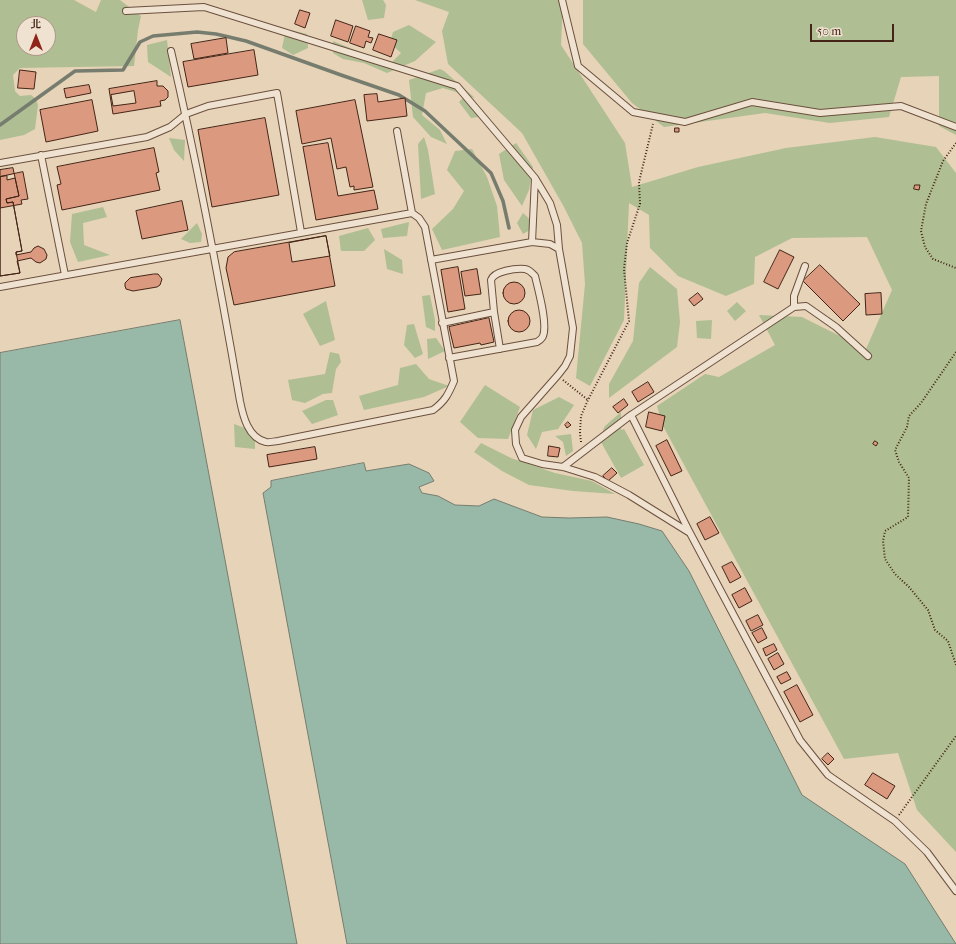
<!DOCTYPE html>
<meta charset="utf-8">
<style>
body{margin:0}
#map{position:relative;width:956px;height:944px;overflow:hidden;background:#e6d3b8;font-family:"IM FELL French Canon","Noto Serif TC",serif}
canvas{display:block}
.north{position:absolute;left:16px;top:16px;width:40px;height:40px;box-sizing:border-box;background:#efe2d1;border:1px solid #ab9686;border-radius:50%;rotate:0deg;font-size:11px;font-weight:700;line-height:16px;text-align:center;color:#442416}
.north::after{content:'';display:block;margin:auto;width:14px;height:18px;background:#8f2418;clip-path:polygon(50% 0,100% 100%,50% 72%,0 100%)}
.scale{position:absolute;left:810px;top:24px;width:84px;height:18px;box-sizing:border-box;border:2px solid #442416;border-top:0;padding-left:5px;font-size:12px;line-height:14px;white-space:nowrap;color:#442416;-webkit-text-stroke:3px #efe2d1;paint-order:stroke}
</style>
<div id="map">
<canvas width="956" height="944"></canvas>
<div class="north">北</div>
<div class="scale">50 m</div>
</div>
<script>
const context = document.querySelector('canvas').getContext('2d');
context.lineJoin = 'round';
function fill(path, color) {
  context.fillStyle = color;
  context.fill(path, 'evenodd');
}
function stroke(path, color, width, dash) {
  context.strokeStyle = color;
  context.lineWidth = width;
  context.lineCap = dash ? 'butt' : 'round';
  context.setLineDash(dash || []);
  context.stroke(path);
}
fill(new Path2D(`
 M0 0H74L96 12 101 0H120L141 16 138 30 134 66 20 68 13 75 15 91 20 96 31 95 36 99 38 105 35 129 24 135 0 140ZM24 24H48V48H24Z
 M362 0H383L386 5 384 18 368 20Z
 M415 0H563L561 45 625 143 632 187 698 167 786 148 875 137 936 147 956 173V852L917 810 898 753 844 759 663 426 657 406 705 374 719 377 775 345 759 315 802 317 866 349 892 290 867 237 792 238 755 257 754 284 726 296 678 276 650 248 649 215 629 203 624 320 590 386 576 378 585 284 582 243 564 207 522 133 448 64 442 31 449 12Z
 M583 0H956V135L939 126V76L901 77 889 117 830 123 765 113 664 127 632 103 583 44Z
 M409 25 436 42 415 61 387 73 364 63 343 59 333 53V41L367 55 392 62 401 53 390 43 393 32Z
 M286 29 307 34 308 48 293 55 282 48Z
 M167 40 171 77 148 62 147 45Z
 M440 69 444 71 475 98 443 88 426 93 422 115 440 130 447 144 431 137 413 117 409 80Z
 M463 98 479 117 471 118 459 102Z
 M424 137 428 150 435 194 421 199 418 144Z
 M169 138 185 140 184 161 174 150Z
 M516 143 533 167 529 190 522 206 504 180 499 154Z
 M472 149 487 177 497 206 500 237 442 250 432 229 453 209 464 191 447 170 455 151Z
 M103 207 107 217 83 223 84 245 110 255 78 262 70 242 72 214Z
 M523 213 537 226 523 234 517 223Z
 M409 222 407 236 383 238 381 229Z
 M197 223 202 234 201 242 190 243 181 239Z
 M368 228 375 240 364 251H341L339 236Z
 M384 249 402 260 403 274 387 269Z
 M650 267 677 289 680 322 677 347 609 398V384L633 341 639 283Z
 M430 295 435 320V331L426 327 422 296Z
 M326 301 335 340 320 346 303 314Z
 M737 302 746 311 735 321 727 311Z
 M712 320 711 339 697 338 696 321Z
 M414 324 423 354 415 358 404 345 407 325Z
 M436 338 445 351 428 359 427 339Z
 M330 352 339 354 341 362 336 369 332 393 323 394 305 403 292 400 288 380 325 374Z
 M416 364 429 379 449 386 424 397 364 410 359 396 398 385 400 368Z
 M485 385 520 407 508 439 478 438 460 422Z
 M559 397 574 405 558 429 542 432 536 449 527 435 533 410Z
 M326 400H333L338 415 312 424 302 411Z
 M621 412V430L624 429 644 465 621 478 601 442 608 438 603 430 605 426Z
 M234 424 255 432V449L235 447Z
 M571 434 573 451 566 456 563 442 555 436Z
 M481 443 511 458 555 473 592 481 615 494 573 491 529 485 502 471 474 452Z`), '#b0be93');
const water = new Path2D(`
 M180 320 297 944H0V353Z
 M364 463 366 471 409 464 429 473 434 481 419 487 422 493 438 496 455 505 479 506 494 499 542 517 569 518 607 517 639 524 662 531 689 571 802 795 905 864 956 944H347L263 493 271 487V481Z`);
fill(water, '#98b9a8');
stroke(water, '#767d6e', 1);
stroke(new Path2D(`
 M0 125 75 71 123 70 140 42 153 36 197 32 216 34 246 41 341 75 399 95 425 111 491 173 503 201 509 228`), '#767d6e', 3.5);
const building = new Path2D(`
 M300 10 310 13 305 28 295 24Z
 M336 20 353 26 348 42 331 36Z
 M356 26 370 31 368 37 373 38 371 43 366 41 364 48 350 43Z
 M379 34 397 40 391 57 373 50Z
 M226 38 228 53 194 59 191 44Z
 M254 50 258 75 188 87 183 62Z
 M20 70 36 72 34 89 18 88Z
 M157 81V86H163L168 91V97L165 100 160 101 161 106 113 114 109 89Z
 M89 85 91 93 66 98 64 89Z
 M134 91 136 103 113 106 111 95Z
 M377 94 378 102 405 98 407 116 367 121 364 95Z
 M92 100 98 131 46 142 40 110Z
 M355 100 373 187 354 190V186L350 187 346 167 337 169 331 138 302 144 296 111Z
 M265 118 279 195 212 207 198 130Z
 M675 128H679V132H675Z
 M328 143 338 196 374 190 378 209 316 220 303 147Z
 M154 148 159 172 156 173 160 190 62 210 57 185 61 184 57 167Z
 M13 168 19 196 6 199 7 203 13 202 22 251 16 252 20 273 0 276V170Z
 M23 172 28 199 21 200 22 204 0 208V177Z
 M7 176V180L15 178 19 196 6 199 7 203 13 202 22 251 16 252V255L31 252 34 248 38 246 44 249 47 255 46 259 40 263 36 262 31 258 17 261 20 273 0 276V177Z
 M915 185H920L919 190 914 189Z
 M182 201 188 230 142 239 136 211Z
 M326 236 335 286 234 305 226 268 228 257 234 252Z
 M326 236 330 256 292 262 289 243Z
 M780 250 794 257 778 289 764 282Z
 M820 265 860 304 843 321 803 281Z
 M458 267 465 309 448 312 441 270Z
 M477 269 481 294 465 296 461 272Z
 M154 274H158L162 279 160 285 157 287 133 291 126 289 125 286V283L130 278Z
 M503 293a11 11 0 1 1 22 0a11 11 0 1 1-22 0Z
 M698 293 703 299 694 306 689 300Z
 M881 293 882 314 866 315 865 294Z
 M508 321a11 11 0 1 1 22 0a11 11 0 1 1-22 0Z
 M489 318 494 342 481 345 480 343 454 348 449 327Z
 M648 382 654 392 638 402 632 392Z
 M624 399 628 405 618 413 613 407Z
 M649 412 665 416 662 431 646 427Z
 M568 422 571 425 567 428 565 425Z
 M667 440 682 471 671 476 656 446Z
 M875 441 878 443 876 446 873 444Z
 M549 446 560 448 558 457 548 456Z
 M315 447 317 459 269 467 267 455Z
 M612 468 617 473 608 481 603 476Z
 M710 517 719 533 705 540 697 524Z
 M732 562 741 577 730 583 722 567Z
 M745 588 752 601 739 608 732 595Z
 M758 615 763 625 751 631 746 621Z
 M762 628 767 638 758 643 752 633Z
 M774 644 777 650 766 656 763 649Z
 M778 653 784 664 774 670 768 659Z
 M787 672 791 679 781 684 777 677Z
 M797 685 813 715 800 722 784 692Z
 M828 753 834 759 828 765 822 759Z
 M873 773 895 786 887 799 865 785Z`);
fill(building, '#db9a7f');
stroke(building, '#442416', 1);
const service = new Path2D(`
 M562 0 578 66 633 112 685 122 752 102 820 113 901 106 956 127
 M126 11 204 7 457 86 535 178 532 242 550 244 559 249 573 328 570 356 565 366 558 375 521 417 515 430 516 444 522 458 542 464 563 467 595 477 629 495 690 533
 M397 131 412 213
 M41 155 65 275
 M0 163 147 137 170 127 186 114 208 106 277 93 301 232
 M535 178 550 203 557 225 559 249
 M431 260 532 242
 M0 287 412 213 419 218 425 227 454 381C448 395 445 401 433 410L278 441C275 441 269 443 266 442 248 438 243 416 240 401 220 284 198 167 171 51
 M794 307V296L805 266
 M494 312 500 349
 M442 323 494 312 491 280C494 271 516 268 525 269 530 270 532 273 535 276 538 289 548 324 543 336 542 339 540 340 537 342L449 358
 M631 415 794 307 806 306 836 327 868 356
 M563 467 631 415 690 533 800 740 828 775 895 821 927 852 956 891`);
stroke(service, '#6c503e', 8);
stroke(new Path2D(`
 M956 143 943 161 926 204 921 231 925 247 933 259 956 268
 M956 352 921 403 909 416 907 427 895 450 899 462 909 478 908 517 885 531 883 541 885 559 895 574 909 587 928 610 935 630 948 641 956 665
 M563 380 588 400
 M581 442 580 433 581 416 588 400 629 321 624 269 627 243 640 204 639 182 653 124
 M899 815 956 736`), '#442416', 2, [1, 2]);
stroke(service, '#efe2d1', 6);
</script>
